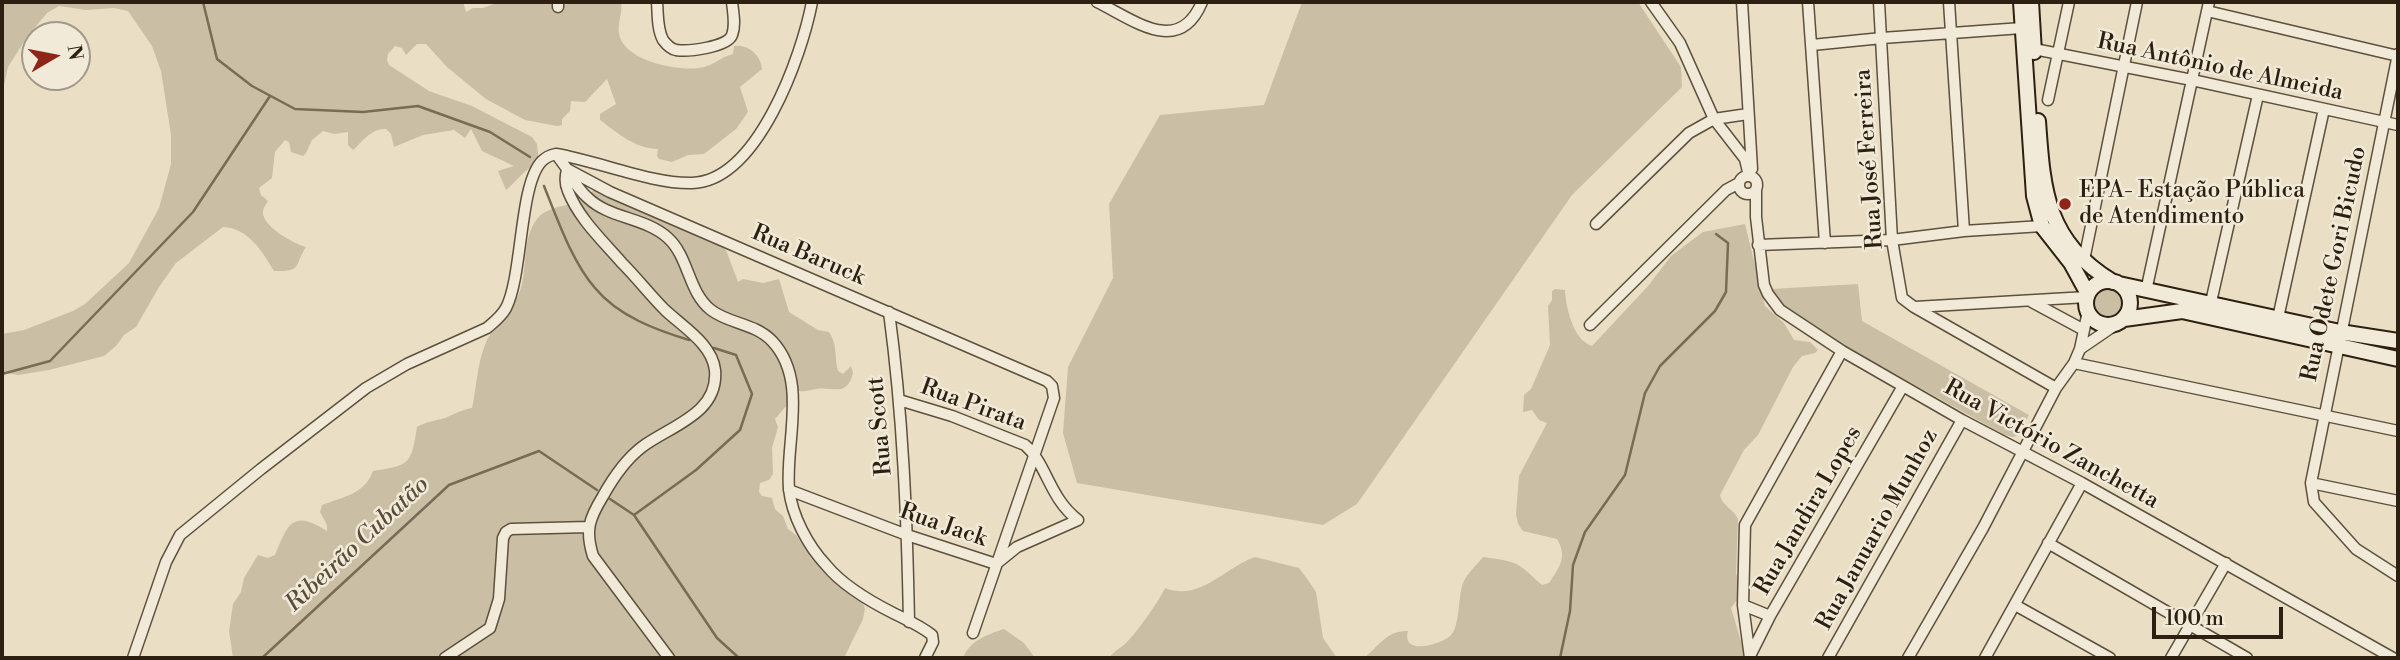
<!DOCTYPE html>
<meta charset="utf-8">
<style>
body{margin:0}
#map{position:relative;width:2400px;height:660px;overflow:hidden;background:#eadfc4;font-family:"Libre Bodoni",serif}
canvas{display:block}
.frame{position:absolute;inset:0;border:4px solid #2e2010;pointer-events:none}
.north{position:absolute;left:21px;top:21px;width:70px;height:70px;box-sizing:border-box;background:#f1ead9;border:2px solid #a39989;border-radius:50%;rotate:80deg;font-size:19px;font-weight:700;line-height:28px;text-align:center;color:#2e2010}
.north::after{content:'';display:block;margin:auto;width:24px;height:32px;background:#8f2418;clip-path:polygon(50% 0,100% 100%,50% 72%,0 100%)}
.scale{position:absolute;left:2152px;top:607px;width:131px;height:32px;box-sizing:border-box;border:4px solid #2e2010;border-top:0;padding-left:9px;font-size:21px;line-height:24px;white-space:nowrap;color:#2e2010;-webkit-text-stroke:5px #f1ead9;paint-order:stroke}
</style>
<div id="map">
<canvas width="2400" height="660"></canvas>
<div class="frame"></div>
<div class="north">N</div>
<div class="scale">100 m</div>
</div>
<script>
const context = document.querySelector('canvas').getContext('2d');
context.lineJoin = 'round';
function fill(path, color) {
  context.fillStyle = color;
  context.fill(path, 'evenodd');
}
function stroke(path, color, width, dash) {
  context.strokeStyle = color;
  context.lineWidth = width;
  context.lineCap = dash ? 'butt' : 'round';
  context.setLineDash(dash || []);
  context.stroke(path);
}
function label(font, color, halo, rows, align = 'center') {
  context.font = font + ' "Libre Bodoni",serif';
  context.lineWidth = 5;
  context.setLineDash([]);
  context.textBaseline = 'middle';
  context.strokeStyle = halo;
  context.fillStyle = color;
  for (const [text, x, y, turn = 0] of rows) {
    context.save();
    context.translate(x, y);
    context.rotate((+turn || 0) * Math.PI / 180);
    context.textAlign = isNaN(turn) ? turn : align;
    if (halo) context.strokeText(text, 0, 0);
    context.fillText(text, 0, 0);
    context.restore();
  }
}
fill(new Path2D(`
 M2 2H463L466 12 473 8H483L499 2H557L563 5 576 2H621C623 13 617 23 619 34 624 61 677 71 699 68 712 67 720 57 733 54L734 46C748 44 761 55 762 69L740 87 748 112 736 129 704 154 688 155 672 162 659 159 657 156 658 149C634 148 619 134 600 120V114L616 104 607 79 585 102 571 101 570 111 562 119V125L557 126 525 120 486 99 447 67 426 44H417L406 55 402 48 395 46 388 54 387 60 389 65 429 91 472 106 532 137 537 144 539 163C524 169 518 180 506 190L498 171 514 166 482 151 471 129 465 138 454 130 423 135 394 147 391 134 386 129C372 128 363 141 353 150L348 145V132L334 134 323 131 312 140 306 153 303 156 291 152 289 142 285 140 275 152 272 178 259 188 261 195 268 201C266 205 263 208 263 212 262 226 294 244 306 247 294 265 303 272 274 271 262 251 248 228 223 227L176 263 159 287 136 327 124 335 116 346 104 356 49 370 18 375 2 372V334L24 330 73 311 85 304 129 263 159 208 171 164V135L161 71 152 46 128 11 114 8 86 10 59 6 47 13 27 37 8 67 2 94Z
 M1302 2H1638L1681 67 1682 87 1572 195 1357 504 1323 525 1077 483 1063 433 1068 367 1113 278 1109 204 1160 115 1264 105Z
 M596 187 715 240 726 250 738 282 743 279 763 283 779 279 789 312 818 330 829 332C838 346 834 355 838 371L843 374 851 366 853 373C847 398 833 386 816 389 809 390 806 392 799 391L775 419 778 427 772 448 773 474 769 480 760 483 759 492 762 496 772 498 775 509 783 516 788 529 797 536 813 561 826 572 851 589 863 603 865 609 863 619 844 658H233L229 631 233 604 241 592 244 578 258 555 268 558 275 555C288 524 292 509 327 531V525L320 512 322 505C343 497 365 494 373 471 410 465 411 465 417 427 427 421 435 421 445 418 455 414 461 410 472 408 477 385 477 362 487 340 496 322 513 310 520 291 528 268 521 240 537 219 551 201 579 211 596 187Z
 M1745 224 1765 306 1784 323 1794 340 1810 342 1818 350 1815 353 1802 356 1793 367 1758 435 1744 450 1720 495C1722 506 1734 509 1738 519L1736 573 1742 593 1731 608 1743 648 1744 658H1364C1379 646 1387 630 1408 631 1401 657 1443 644 1451 635 1460 626 1458 596 1463 583 1467 573 1477 565 1483 557 1497 559 1514 560 1524 569 1531 574 1535 580 1542 585L1549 583C1559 568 1568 557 1557 539L1523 531 1518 524 1516 514 1519 476 1547 423 1539 420 1532 410 1523 412 1524 395 1531 389 1550 345 1548 306 1552 300V291L1555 289 1565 290C1566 308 1573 340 1592 346L1648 286 1671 256 1703 232Z
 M1858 284 1862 321 2029 415 2017 436 2012 437 2003 434 1816 330C1798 318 1781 310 1771 289Z
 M2092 303a17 17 0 1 1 34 0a17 17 0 1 1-34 0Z
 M1255 557 1299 568 1308 580 1316 592 1323 638 1337 658H1109C1114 651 1119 649 1125 644 1135 635 1160 600 1165 588 1200 602 1225 567 1255 557Z
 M1004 629 1024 643 1035 658H963C970 640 987 635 1004 629Z`), '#cabfa5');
stroke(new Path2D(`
 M203 2 217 59 252 86 295 109 363 112 418 106 490 132 530 157
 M544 186C557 218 572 262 595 288 618 316 656 330 689 340
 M2 374 50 361 193 212 270 96
 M610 499 634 515 696 470 740 430 752 394 736 355 714 348
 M634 515 717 638 739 658
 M262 658 449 485 539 451 597 490
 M1560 658 1570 611 1573 565 1585 532 1625 475 1645 393 1660 366 1715 311 1726 292 1728 243 1716 234`), '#786c57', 2.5);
const street = new Path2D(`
 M657 2C658 14 657 29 663 40 666 44 671 49 676 50 688 52 728 47 732 35 736 25 733 12 732 2
 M1097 2C1134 20 1179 57 1202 2
 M1651 2 1680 43 1714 119 1745 159 1749 176
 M1742 2 1752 169
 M1808 2 1825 243
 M1879 2 1892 240 1902 298 1914 307 2056 388
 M1949 2 1964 231
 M558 7V2
 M2207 11 2398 56
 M1812 45 1882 38 2022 28
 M2034 49 2192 80 2398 125
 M2398 54 2311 483 2314 502 2356 549 2398 576
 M2048 100 2069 2
 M556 154 567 169 610 192 1047 381 1052 386 1054 398 973 633
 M567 170C565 177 565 184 568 191 579 219 603 241 622 263 637 278 650 295 665 310 683 327 712 344 715 370 719 414 670 426 642 447 625 460 613 478 603 496 589 519 585 530 593 556L669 658
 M569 173C574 182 580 191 588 198 610 219 645 217 668 238 689 257 688 292 711 310 729 324 755 323 772 341 809 380 785 442 789 489 792 516 808 546 826 565 843 586 871 602 895 614 907 620 921 626 932 635L933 642 925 658
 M1739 185a9 9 0 1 1 18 0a9 9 0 1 1-18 0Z
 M1756 189V217L1764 285 1768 294 1780 310 1842 351 1962 420 2082 483 2393 658
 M1596 224 1689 133 1714 119 1748 114
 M1758 245 1892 240 1964 231 2042 226
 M2084 260 2137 2
 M2146 291 2209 2
 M2032 302 2084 330
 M2211 302 2258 95
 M1915 307 2087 297
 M889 312C903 415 907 518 909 622
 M2278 318 2324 109
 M1590 325 1726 190 1739 183
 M2080 349 2118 323
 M2074 363 2398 431
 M2311 483 2398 501
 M789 490 907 535 996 564 1017 547 1078 520C1049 498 1047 464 1025 445L952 416 899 400
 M2048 543 2247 658
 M1743 605 1770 616
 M2015 605 2110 658
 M1750 656 1770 616 1903 386
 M133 658 166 562 180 535 261 469 366 388 407 364 487 328C494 322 501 317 506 308 523 275 519 184 542 161 546 157 551 155 556 154 598 161 652 184 692 183 758 181 802 55 812 2
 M445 658 490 628 499 599 503 538 506 532 511 529 588 527
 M1750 658 1743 605 1745 525 1842 351
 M1828 658 1962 420
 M1908 658 1983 528 2056 388 2074 363 2080 349 2088 311
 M1985 658 2082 483
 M2171 658 2226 563`);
const secondary = new Path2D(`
 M2021 2 2034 196 2042 226 2071 263 2088 294
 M2031 2 2034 52
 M2038 121C2043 192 2046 241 2113 282
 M2086 303a22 22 0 1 1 44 0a22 22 0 1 1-44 0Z
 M2119 284 2340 332 2398 341
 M2124 319 2182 311 2398 359`);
stroke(street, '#5d503d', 13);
stroke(secondary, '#2e2010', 18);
stroke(street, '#f1ead9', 10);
stroke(secondary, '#f1ead9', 14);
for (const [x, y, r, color] of [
 [2065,204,7,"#8f2418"]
]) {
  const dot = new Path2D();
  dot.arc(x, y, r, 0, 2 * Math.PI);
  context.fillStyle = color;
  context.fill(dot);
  stroke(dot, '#f1ead9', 2.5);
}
label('23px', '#2e2010', '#f1ead9', [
 ["Rua Antônio de Almeida",2220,68,12],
 ["Rua José Ferreira",1870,159,-94],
 ["Rua Baruck",808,256,23],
 ["Rua Odete Gori Bicudo",2335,264,-78],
 ["Rua Pirata",973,406,20],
 ["Rua Scott",881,426,-95],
 ["Rua Victório Zanchetta",2051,445,29],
 ["Rua Jandira Lopes",1809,511,-60],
 ["Rua Jack",943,526,19],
 ["Rua Januario Munhoz",1878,530,-61]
]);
label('23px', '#2e2010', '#f1ead9', [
 ["EPA- Estação Pública",2079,191],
 ["de Atendimento",2079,217]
], 'left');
label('italic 24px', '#594c3a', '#f1ead9', [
 ["Ribeirão Cubatão",358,545,-43]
]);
</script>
